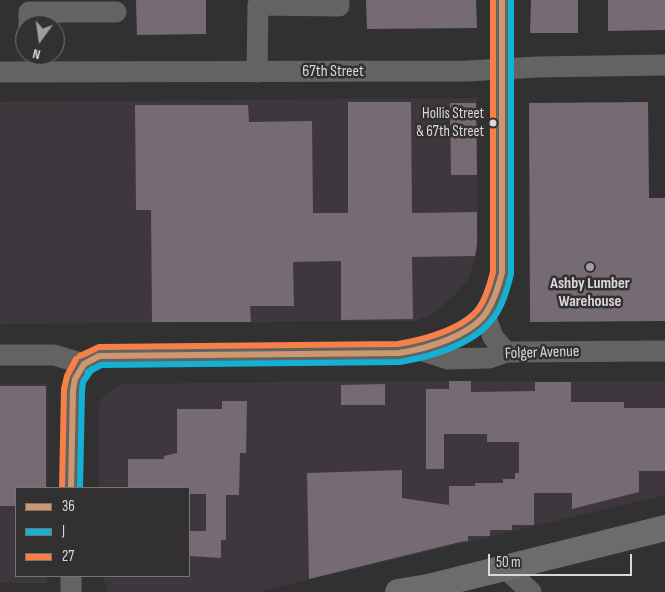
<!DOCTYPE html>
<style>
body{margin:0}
#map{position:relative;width:665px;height:592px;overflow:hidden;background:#323132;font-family:"Sofia Sans Condensed",sans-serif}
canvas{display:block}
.legend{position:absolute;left:15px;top:487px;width:175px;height:90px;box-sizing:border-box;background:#333032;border:1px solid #767475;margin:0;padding:6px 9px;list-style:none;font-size:15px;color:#dad9da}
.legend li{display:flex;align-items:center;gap:10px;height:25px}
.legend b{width:25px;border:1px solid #767475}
.north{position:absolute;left:15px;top:15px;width:50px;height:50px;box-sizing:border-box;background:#333032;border:1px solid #767475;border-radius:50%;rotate:194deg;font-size:14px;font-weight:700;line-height:20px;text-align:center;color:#dad9da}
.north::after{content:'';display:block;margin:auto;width:18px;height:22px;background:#9f9e9f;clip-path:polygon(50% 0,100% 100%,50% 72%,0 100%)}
.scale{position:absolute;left:488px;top:554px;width:144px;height:22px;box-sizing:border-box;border:2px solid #dad9da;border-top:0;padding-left:6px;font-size:15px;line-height:18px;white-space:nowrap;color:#dad9da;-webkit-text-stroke:4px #333032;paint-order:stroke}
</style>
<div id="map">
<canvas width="665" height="592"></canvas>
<ul class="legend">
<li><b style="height:6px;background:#cd976f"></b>36</li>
<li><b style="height:6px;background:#13b2d5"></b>J</li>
<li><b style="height:6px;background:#f78048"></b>27</li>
</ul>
<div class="north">N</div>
<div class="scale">50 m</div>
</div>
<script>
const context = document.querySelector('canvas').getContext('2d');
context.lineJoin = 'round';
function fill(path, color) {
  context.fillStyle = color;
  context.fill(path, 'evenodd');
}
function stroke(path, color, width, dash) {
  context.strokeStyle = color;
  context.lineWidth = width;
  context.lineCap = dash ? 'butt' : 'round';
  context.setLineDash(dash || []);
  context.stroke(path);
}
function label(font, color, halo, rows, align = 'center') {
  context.font = font + ' "Sofia Sans Condensed",sans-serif';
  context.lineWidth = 5;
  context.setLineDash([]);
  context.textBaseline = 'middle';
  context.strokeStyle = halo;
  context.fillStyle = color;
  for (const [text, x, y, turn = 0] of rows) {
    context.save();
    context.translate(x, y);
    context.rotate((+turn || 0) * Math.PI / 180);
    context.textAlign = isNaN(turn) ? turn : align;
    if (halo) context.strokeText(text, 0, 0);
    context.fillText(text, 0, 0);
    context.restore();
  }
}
fill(new Path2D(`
 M477 98 478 238 476 258 468 279 456 294 431 315 414 321 0 324V102Z
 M665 381V495L258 592H107L103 576H189V488H99V412L100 402 105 394 123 384 266 382Z
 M0 384H47V488H16V576H47V583H0Z`), '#3e373d');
fill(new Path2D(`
 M136 0H206V34L137 35Z
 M366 0H476L477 28 367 29Z
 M531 0H578V33H530Z
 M608 0H665V30L608 31Z
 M348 102H411L412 213 477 212V245L475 256 412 257 413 319 341 320V261L293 262 294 306H250L251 322H152L151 210H136L135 105H248L249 122 312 121 313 213H348Z
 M648 102 649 198H665V321L530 322 529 103Z
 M450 103H476L477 175H451Z
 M449 381H471V392L535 391V382H571V402H624V408H665V471H639V492L572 509V493H534V525H512V530H490V536H468V541L460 542 309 579 307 473 402 470V498L449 505V486H475V483H503V479H515V473H519V442H487V434H444V469H426V389H449Z
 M385 384V405H341V385Z
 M0 386H46V488H16V506H0Z
 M222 401H247L246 453H240L239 495H226V540H221V558L189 556V531H206V494H189V488H128V459H164V456L177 453V409H222Z`), '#766a74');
stroke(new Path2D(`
 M29 25V12H116
 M0 72 468 71 537 67 665 65
 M257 72 258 5 339 6V0
 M485 315 493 337 506 352
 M420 350 448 359 489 358 506 352 665 351
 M0 355H54L84 364 99 356H108L399 353C426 349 449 342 471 326 476 322 483 318 486 313 494 301 498 287 502 273V0
 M71 488 73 390 75 379 84 364
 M505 568 531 592
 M71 592V576`), '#636362', 21);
stroke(new Path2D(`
 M398 592 428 587 665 528`), '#6d6c6c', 26);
stroke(new Path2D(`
 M84 364 99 356 399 353C426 349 470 336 486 313 494 301 498 287 502 273V0
 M71 488 73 390 75 379 84 364`), '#cd976f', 6);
stroke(new Path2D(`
 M88 372 101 365 400 362C430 357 471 345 491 321 502 308 507 290 511 274V0
 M80 488 82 391 83 382 92 369`), '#13b2d5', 6);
stroke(new Path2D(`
 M80 356 99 347 398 344C423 340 464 329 479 308 486 298 490 284 493 272V0
 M62 488 64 389 67 376 76 359`), '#f78048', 6);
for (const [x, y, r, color] of [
 [493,123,4.5,"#dad9da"],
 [590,267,5,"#9f9e9f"]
]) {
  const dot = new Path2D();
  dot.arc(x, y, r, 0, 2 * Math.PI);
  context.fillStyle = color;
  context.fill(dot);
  stroke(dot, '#333032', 2);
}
label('15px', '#dad9da', '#333032', [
 ["Hollis Street",484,114],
 ["& 67th Street",484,132]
], 'right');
label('16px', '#dad9da', '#333032', [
 ["67th Street",333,72],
 ["Folger Avenue",542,353,-2]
]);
label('bold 16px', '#dad9da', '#333032', [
 ["Ashby Lumber",590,284],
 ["Warehouse",590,302]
]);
</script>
